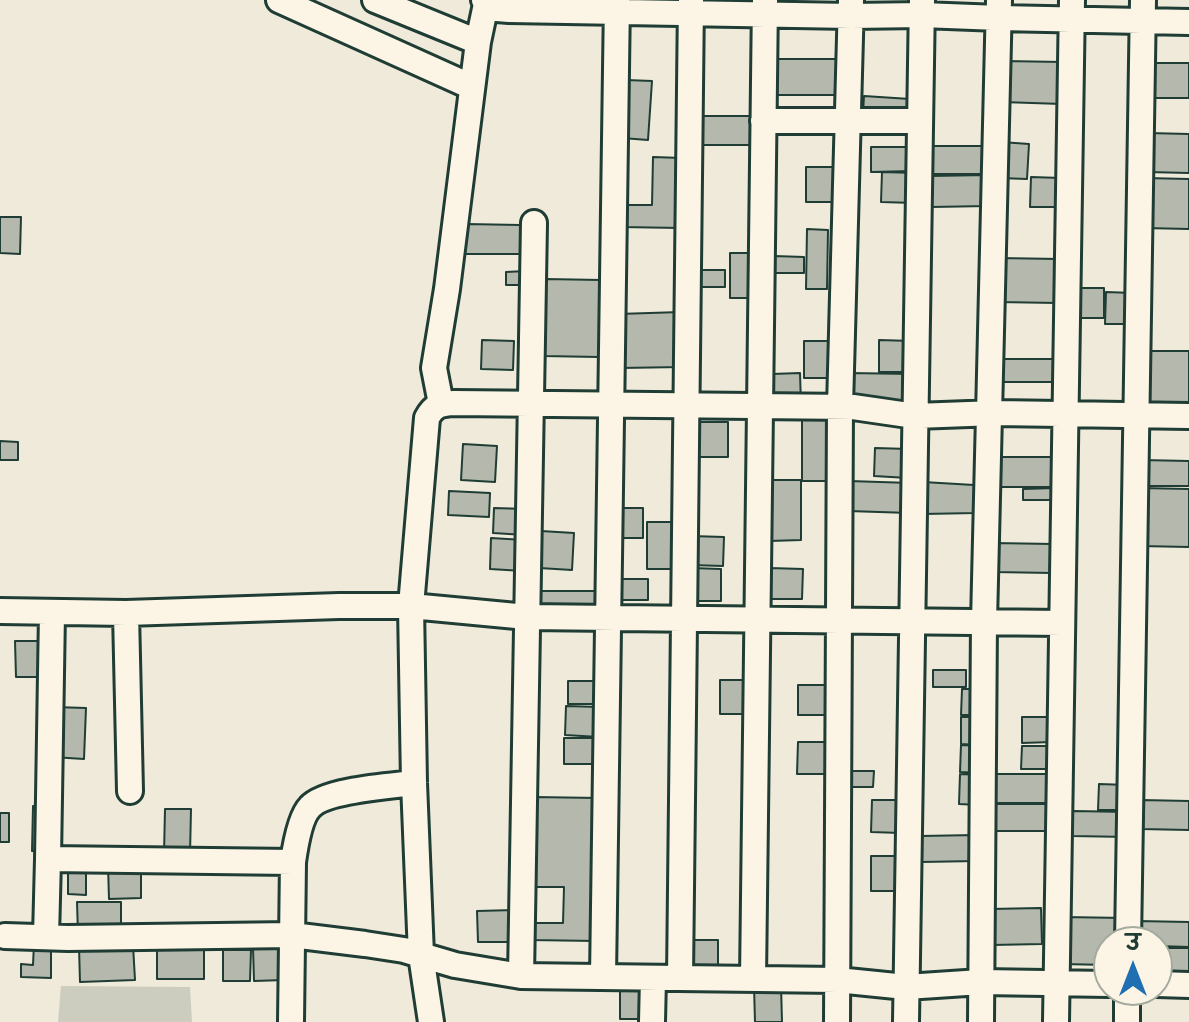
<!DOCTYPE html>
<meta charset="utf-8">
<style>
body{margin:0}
#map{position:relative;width:1189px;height:1022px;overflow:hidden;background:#efeada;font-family:"Architects Daughter","Playpen Sans Deva",sans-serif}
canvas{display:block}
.north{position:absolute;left:1093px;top:926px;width:80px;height:80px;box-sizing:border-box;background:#fcf5e5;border:2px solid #a4ab9e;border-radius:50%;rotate:0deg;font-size:22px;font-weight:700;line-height:32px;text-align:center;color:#1f3d34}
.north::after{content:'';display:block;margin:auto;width:28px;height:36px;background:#1f6fb2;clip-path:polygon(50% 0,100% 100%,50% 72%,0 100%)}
</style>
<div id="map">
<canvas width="1189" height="1022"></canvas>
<div class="north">उ</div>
</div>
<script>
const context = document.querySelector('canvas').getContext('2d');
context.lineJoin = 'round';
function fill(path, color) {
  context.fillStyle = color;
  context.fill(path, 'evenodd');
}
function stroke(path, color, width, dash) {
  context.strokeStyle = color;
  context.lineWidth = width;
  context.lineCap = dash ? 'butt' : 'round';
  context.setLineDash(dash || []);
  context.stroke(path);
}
fill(new Path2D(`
 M61 986 190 987 192 1022H58Z`), '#cccdbf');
const building = new Path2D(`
 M777 59H842V95H777Z
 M1003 61 1063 62 1062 104 1002 102Z
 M1152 63H1189V98H1151Z
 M626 80 652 81 648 140 622 138Z
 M864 96 910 99 909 116 863 113Z
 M699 116H754V145H699Z
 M1148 133 1189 134V173L1147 172Z
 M1001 142 1029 144 1027 179 999 178Z
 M930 146H987V174H930Z
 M871 147H913V171L871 172Z
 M653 157 682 158 681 228 620 227V205H652Z
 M806 167H840V202H806Z
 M882 172 916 173 915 203 881 202Z
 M987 175 988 206 931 207 930 176Z
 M1031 177 1061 178 1060 207H1030Z
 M1145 178 1189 179V229L1144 228Z
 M0 217H21L20 254 0 253Z
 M466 224 520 225V254H465Z
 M807 229 828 230 827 289H806Z
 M730 253H759V298H730Z
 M774 256 804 257V273H774Z
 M998 258 1059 259 1058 303 997 302Z
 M699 270H725V287H699Z
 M526 271V285H506V272Z
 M545 279 601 280 599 357 543 356Z
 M1075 288H1104V318H1074Z
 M1106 292 1133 293 1132 324H1105Z
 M681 312 682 367 620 368 618 314Z
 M482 340 514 341 513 370 481 369Z
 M879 340 912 341 911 372H879Z
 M804 341H833V378H804Z
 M1145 351H1189V412L1145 411Z
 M994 359H1058V382H994Z
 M800 373 801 405H773L772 374Z
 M848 373 913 374 912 406 847 405Z
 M802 416H831V481H802Z
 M693 422H728V457H693Z
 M0 441 18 442V460H0Z
 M463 444 497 446 495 482 461 480Z
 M875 448 909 449 908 478 874 476Z
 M997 457H1057V487H997Z
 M1141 460 1189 461V486H1141Z
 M769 480H801V540L769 541Z
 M849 481 911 483 910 513 848 511Z
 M923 482 974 485 976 513 922 514Z
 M1055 488V500H1023V489Z
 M1141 488 1189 489V547L1140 546Z
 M449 491 490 493 489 517 448 515Z
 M494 508 526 509 525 535 493 533Z
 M615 508H643V538H615Z
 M647 522H676L677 569H647Z
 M541 531 574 533 572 570 539 568Z
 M691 536 724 537 723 566 690 565Z
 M491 538 524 540 523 571 490 569Z
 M993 543 1053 544V573L993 572Z
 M692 568 721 569V601H691Z
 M769 568 803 569 802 599H769Z
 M615 579H648V600H615Z
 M537 591H601V605H537Z
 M15 641H44V677H16Z
 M933 670H966V687H933Z
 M720 680H751V714H720Z
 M568 681H599V704H568Z
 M798 685H830V715H798Z
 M962 689H981V715H961Z
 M566 706 600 707 599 737 565 735Z
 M54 707 86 708 84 759 52 757Z
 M961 717H980V745L961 744Z
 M1022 717H1052V742L1022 743Z
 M564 738H599V764H564Z
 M798 742H830L829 774H797Z
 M961 745 981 746 980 773 960 772Z
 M1022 746H1050V769H1021Z
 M844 771H874L873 787H843Z
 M960 774 980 775 978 805 959 804Z
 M991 774H1049V803H991Z
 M1099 784 1128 785V810H1098Z
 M533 797 599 798 596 941 530 940V923H563L564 887H531Z
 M872 800H901V833L871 832Z
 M1141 800 1189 801V830L1141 829Z
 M989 804H1049V831H989Z
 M33 806H44L43 852 32 851Z
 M165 809H191L190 854H164Z
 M1073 811 1129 812V837L1072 836Z
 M0 813H9V842H0Z
 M976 835V861L921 862V836Z
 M871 856H901V891H871Z
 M68 860 86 861V895L68 894Z
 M108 866H141V898L109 899Z
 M77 902H121V933L78 934Z
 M1041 908 1042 944 991 945 990 909Z
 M515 910V942H478L477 911Z
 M1062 917 1126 918 1125 942H1109V965L1061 964Z
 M1137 921 1189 922V947L1157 946V942H1137Z
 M686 940H718V975H686Z
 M34 943 51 944V978L21 977V964L33 965Z
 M133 945 135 980 80 982 79 947Z
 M157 947H204V979H157Z
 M253 948H283L284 980 254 981Z
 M1157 948H1189V984H1157Z
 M223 950H251L250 981H223Z
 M620 983H650V1019H620Z
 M781 985 782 1022H755L754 986Z`);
fill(building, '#b5b9ad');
stroke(building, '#1f3d34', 2);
const street = new Path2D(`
 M279 0 472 87
 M375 0 478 42
 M484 0 486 4 497 9 509 10 851 16 922 15 999 18 1189 22
 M763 121H919
 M441 404 434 368 447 289 478 42 486 4
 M0 611 126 613 339 606H411L527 617 1062 623
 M52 612 48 859 293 862 291 1022
 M126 613 130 791
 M293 862C295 848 300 817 310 807 325 790 390 786 414 783
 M5 936 68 938 292 935 365 944 404 950 455 965 521 976 837 980 906 987 981 982 1109 984
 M46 937 48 859
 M1128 942 1143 0
 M521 976 534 223
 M603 977 617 0
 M680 978 691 0
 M753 979 765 0
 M1157 984 1189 985
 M431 1022 421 955 414 783 411 606 427 418C434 405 440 404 454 403L853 407 915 416 996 413 1189 416
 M652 1022 653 978
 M837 1022 840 407 851 0
 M906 1022 922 0
 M981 1022 984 622 999 0
 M1056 1022 1072 0
 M1127 1022V990`);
stroke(street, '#1f3d34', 30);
stroke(street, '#fcf5e5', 24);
</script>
